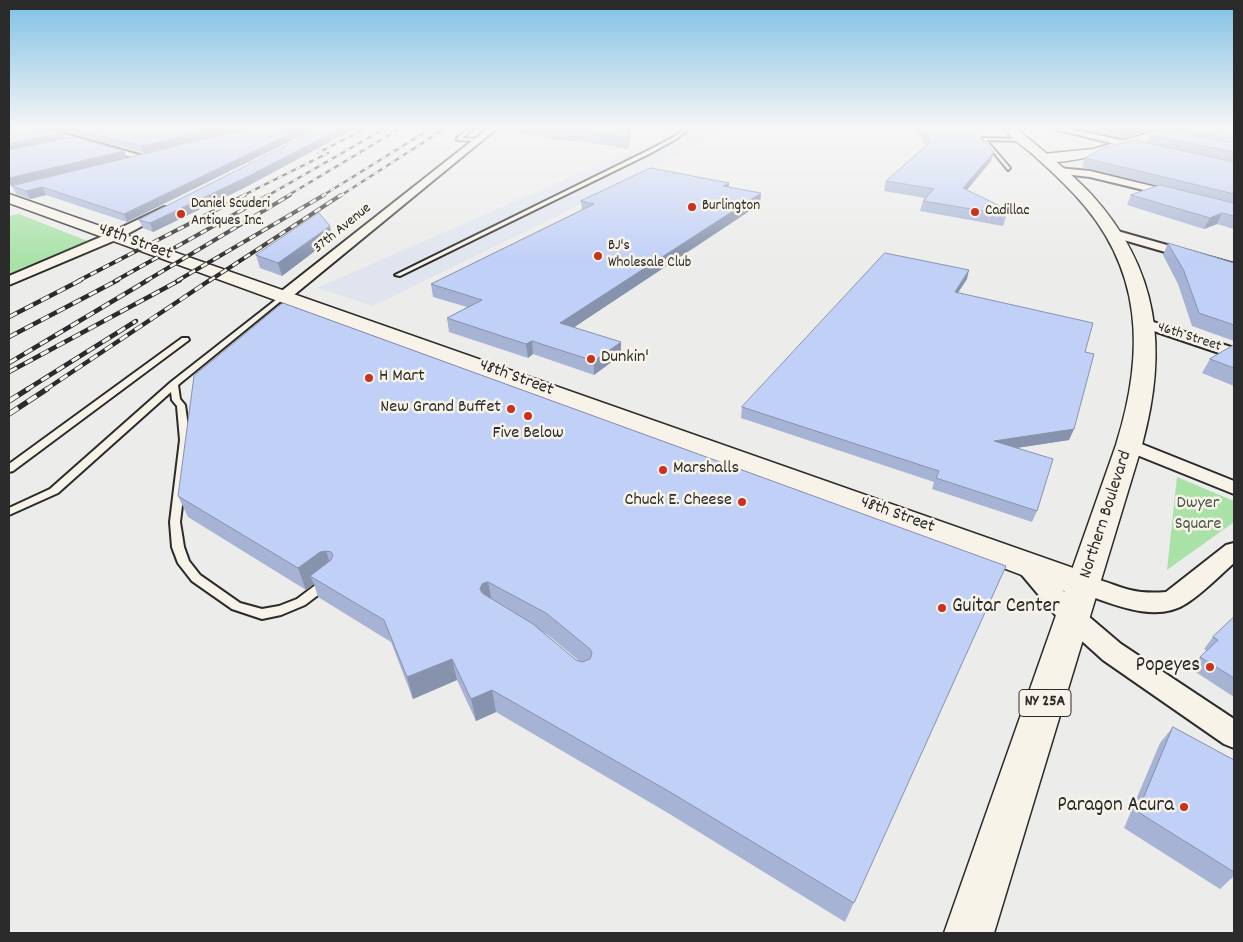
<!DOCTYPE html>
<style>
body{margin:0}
#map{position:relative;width:1243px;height:942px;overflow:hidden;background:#ececeb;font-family:Dekko,sans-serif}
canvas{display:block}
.frame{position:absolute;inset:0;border:10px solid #2b2b2b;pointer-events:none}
</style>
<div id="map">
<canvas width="1243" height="942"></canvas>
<div class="frame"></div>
</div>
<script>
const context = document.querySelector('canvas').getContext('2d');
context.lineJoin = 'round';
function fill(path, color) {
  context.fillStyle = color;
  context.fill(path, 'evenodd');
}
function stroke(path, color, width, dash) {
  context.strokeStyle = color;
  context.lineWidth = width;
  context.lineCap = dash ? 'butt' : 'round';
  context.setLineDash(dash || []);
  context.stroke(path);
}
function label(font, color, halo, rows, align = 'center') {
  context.font = font + ' Dekko,sans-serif';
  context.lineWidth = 5;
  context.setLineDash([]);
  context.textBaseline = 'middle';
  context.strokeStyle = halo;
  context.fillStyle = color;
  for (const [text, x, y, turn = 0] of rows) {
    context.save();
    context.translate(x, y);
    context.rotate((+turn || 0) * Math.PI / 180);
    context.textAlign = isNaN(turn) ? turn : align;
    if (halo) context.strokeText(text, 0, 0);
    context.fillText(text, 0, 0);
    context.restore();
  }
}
fill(new Path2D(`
 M680 129H722L653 169 373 306 317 288Z`), '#dfe4ef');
fill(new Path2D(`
 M19 214 90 242 9 277V216Z
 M1177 477 1234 501V522L1167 570Z`), '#a9e2a7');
const lane = new Path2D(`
 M468 129H473L462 138 478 139 479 141 457 140V138Z
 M684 129H689L676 139 649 154 400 276 395 275 645 152 674 137Z
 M982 138 1023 139 1025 140 1023 141 986 140 1010 168 1008 170Z
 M282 295 287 296 178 385 180 399 185 405 190 440 180 522 184 547 189 561 200 575 240 603 262 609 279 606 297 599 322 580 326 579 330 580 332 583 330 586 305 605 281 615 262 619 232 609 192 581 178 563 172 547 170 522 180 440 177 406 172 400 171 392 58 493 9 515V508L50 489 171 382Z
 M182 338H188L189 340 13 471 9 472V464Z`);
const street = new Path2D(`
 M33 129H47L150 158 145 161Z
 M487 129H496L289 299H279L277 296 279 293Z
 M1054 129H1069L1144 145 1148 148 1144 151Z
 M1058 168 1090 171 1181 193 1182 195 1177 198 1090 177 1055 173 1053 171Z
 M164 207 168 208 169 210 168 212 118 239 9 285V276L110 233Z
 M1114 230 1234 264V272L1110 236 1108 234Z
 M1144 319 1234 348V358L1139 326 1137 323 1139 320Z
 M1129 439 1234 481V494L1122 449 1119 445 1122 441Z
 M1234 543V563C1219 576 1204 592 1187 603 1155 625 1108 602 1076 591L1072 585 1076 579C1093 574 1113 586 1130 590 1142 593 1154 593 1166 592L1226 545Z
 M1023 554 1031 556 1081 610 1121 644 1234 719V748L1224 744 1103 660 1063 624 1011 562 1015 556Z`);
const secondary = new Path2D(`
 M1163 129H1182L1180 131C1158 138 1051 174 1037 158L1043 154 1093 149Z
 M9 194 1096 576 1100 585 1096 594 1084 597 1072 594 813 496 9 203Z`);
const primary = new Path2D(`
 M1004 129H1017C1042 150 1068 170 1091 194 1160 270 1168 350 1142 445L994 933H944L1116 445C1145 353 1144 268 1074 194 1060 179 1045 165 1030 152 1021 145 1011 138 1004 129Z`);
stroke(lane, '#2b2b2b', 4);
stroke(street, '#2b2b2b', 4);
stroke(secondary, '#2b2b2b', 3);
stroke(primary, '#2b2b2b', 3);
fill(lane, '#f7f3e8');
fill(street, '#f7f3e8');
fill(secondary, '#f7f3e8');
fill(primary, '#f7f3e8');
const railFar3 = new Path2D(`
 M318 153 364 129
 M242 196 328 153
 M267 196 384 129
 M287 196 399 129
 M322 196 430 129
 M340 196 444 129`);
const railFar2 = new Path2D(`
 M78 281 245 195
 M115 281 269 195
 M146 281 290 195
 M177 281 324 195
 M209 281 341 195`);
const railFar1 = new Path2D(`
 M9 317 81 280
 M9 337 118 280
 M9 363 148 280
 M9 372 180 280
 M26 390 136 321
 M45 390 210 280`);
const rail = new Path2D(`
 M9 401 28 389
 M9 414 47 389`);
stroke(railFar3, '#2b2b2b', 2.5);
stroke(railFar2, '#2b2b2b', 4);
stroke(railFar1, '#2b2b2b', 4.5);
stroke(rail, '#2b2b2b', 5.5);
stroke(railFar3, '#f7f3e8', 2, [5]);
stroke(railFar2, '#f7f3e8', 2.5, [7]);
stroke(railFar1, '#f7f3e8', 3, [9]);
stroke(rail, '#f7f3e8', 4, [11]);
fill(new Path2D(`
 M54 129H246L144 153Z
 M247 129 127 222 46 195 30 199 16 194 12 186Z
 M502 129H631V136L628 149 580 141H565L502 130Z
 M914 129H971L991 161 967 190 1008 210 1003 226 920 211 923 201 925 198 884 191 886 181 926 146Z
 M1078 129H1156L1123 138Z
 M1177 129H1234V229L1217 224 1204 229 1127 205 1131 195 1158 186 1082 167 1085 158 1147 143 1150 135 1175 132Z
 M729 183V187L760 204 574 327 621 355 594 375 533 354 528 358 449 332 447 318 467 307 433 297 431 284 582 210 581 201Z
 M246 187 153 232 143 228 139 220Z
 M332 238 282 276 260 268 256 255Z
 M1168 243 1234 263V341L1192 326 1178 284 1163 255Z
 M967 279 958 293 1085 352 1074 429 1069 440 1016 448 1037 511 1032 522 932 489 934 482 741 418 742 407Z
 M1234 345V386L1202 373 1210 359Z
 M178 496 1006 566 845 922 668 813 496 712 476 721 457 680 413 699 391 642 318 597 314 584 306 590 188 517ZM543 632 548 635 578 660H576Z
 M1234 617V697L1191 669 1200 657 1207 651 1204 649 1213 637Z
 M1173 727 1234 760V876L1220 889 1124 828 1160 743Z`), '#a6b3d4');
fill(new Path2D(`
 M216 129H246L144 153 141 146Z
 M300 129H315L127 222 124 214Z
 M340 129H354L246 187 153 232 150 223Z
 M630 129H631V136L628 149V137Z
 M1130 129H1156L1123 138 1126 130Z
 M62 133 65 140 9 152V144Z
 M124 151 127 158 9 186V178Z
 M994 152 991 161 960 198 963 188Z
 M729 183 728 193 723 186Z
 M42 187 46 195 30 199 26 191Z
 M761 193 760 204 561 336 560 323Z
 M1222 213 1217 224 1204 229 1210 218Z
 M330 226 332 238 282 276 278 263Z
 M969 270 967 279 952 301 955 292Z
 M532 341 533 354 528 358 526 344Z
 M621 342V355L594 375V361Z
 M1074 429 1069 440 990 452 994 441Z
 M326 551 333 572 310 576 314 584 306 590 298 568 320 552Z
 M488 582 492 603 480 589 482 584Z
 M452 659 457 680 413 699 407 677Z
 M492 690 496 712 476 721 471 699Z`), '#8792ad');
const building = new Path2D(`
 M9 129H46L62 133 9 144Z
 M76 129H216L141 146Z
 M247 129H300L124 214 42 187 26 191 12 186Z
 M319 129H340L243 179 150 223 139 220Z
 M568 129H630L628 137 580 129Z
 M922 129H971L994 152 963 188 1008 210 1007 215 923 201 934 189 886 181 931 141Z
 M1182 129H1234V138L1190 130 1188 131 1191 135 1234 143V152L1150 135 1167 130 1180 132Z
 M74 137 124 151 9 178V150Z
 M1134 140 1234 162V194L1085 158 1103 148Z
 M651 168 729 183 723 186 761 193 560 323 621 342 594 361 532 341 526 344 447 318 482 300 431 284 594 204 581 201Z
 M1160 185 1234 203V216L1222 213 1210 218 1131 195Z
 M319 213 330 226 278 263 256 255Z
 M1168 243 1234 263V325L1199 313 1184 271Z
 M885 253 969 270 955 292 1093 323 1085 352 1094 354 1074 429 994 441 1053 459 1037 511 936 478 939 471 742 407Z
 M283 303 1006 566 854 903 670 792 492 690 471 699 452 659 407 677 384 620 310 576 331 560 333 555 331 552 326 551 320 552 298 568 178 496 194 376ZM488 582 546 613 590 649 592 653 590 659 582 662 576 660 533 624 482 593 480 589 482 584Z
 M1234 345V368L1210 359Z
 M1234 617V678L1200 657 1218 640 1213 637Z
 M1173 727 1234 760V872L1138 812Z`);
fill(building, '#c1d0f7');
stroke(building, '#8792ad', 1);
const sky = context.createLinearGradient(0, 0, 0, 261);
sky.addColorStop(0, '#7fc0e4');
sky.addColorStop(0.49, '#f6f6f6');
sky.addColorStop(1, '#f6f6f600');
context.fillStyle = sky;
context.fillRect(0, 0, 1243, 261);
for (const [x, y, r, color] of [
 [692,207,5,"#c8321e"],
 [975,212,5,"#c8321e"],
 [181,214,5,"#c8321e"],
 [598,256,5,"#c8321e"],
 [591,359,5,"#c8321e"],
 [369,378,5,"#c8321e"],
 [511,409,5,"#c8321e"],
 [528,416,5,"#c8321e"],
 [663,470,5,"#c8321e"],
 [742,502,5,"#c8321e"],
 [942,608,5,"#c8321e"],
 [1210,667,5,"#c8321e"],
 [1184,807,5,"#c8321e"]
]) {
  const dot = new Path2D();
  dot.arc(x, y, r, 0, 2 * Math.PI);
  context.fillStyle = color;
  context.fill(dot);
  stroke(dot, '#f7f3e8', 2);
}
label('15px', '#2b2b2b', '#f7f3e8', [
 ["Daniel Scuderi",191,205],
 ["Antiques Inc.",191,222],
 ["Burlington",702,207],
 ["Cadillac",985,212],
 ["BJ's",608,247],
 ["Wholesale Club",608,264]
], 'left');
label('15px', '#2b2b2b', '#f7f3e8', [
 ["37th Avenue",343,229,-39],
 ["46th Street",1189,338,18]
]);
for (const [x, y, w] of [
 [1045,703,52]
]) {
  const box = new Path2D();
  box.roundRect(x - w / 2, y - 13.5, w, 27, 4);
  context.fillStyle = '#f7f3e8';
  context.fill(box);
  stroke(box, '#2b2b2b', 1);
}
label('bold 16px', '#2b2b2b', null, [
 ["NY 25A",1045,703]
]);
label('18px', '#2b2b2b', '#f7f3e8', [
 ["48th Street",135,243,20],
 ["48th Street",516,379,20],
 ["Northern Boulevard",1107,515,-72],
 ["48th Street",897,516,20]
]);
label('18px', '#2b2b2b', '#f7f3e8', [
 ["Dunkin'",601,359],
 ["H Mart",379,378],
 ["New Grand Buffet",501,409,"right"],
 ["Five Below",528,435,"center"],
 ["Marshalls",673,470],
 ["Chuck E. Cheese",732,502,"right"]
], 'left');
label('18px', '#4a594a', '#f7f3e8', [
 ["Dwyer",1198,505],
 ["Square",1198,526]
]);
label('21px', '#2b2b2b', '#f7f3e8', [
 ["Guitar Center",952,608,"left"],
 ["Popeyes",1200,667],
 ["Paragon Acura",1174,807]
], 'right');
</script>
